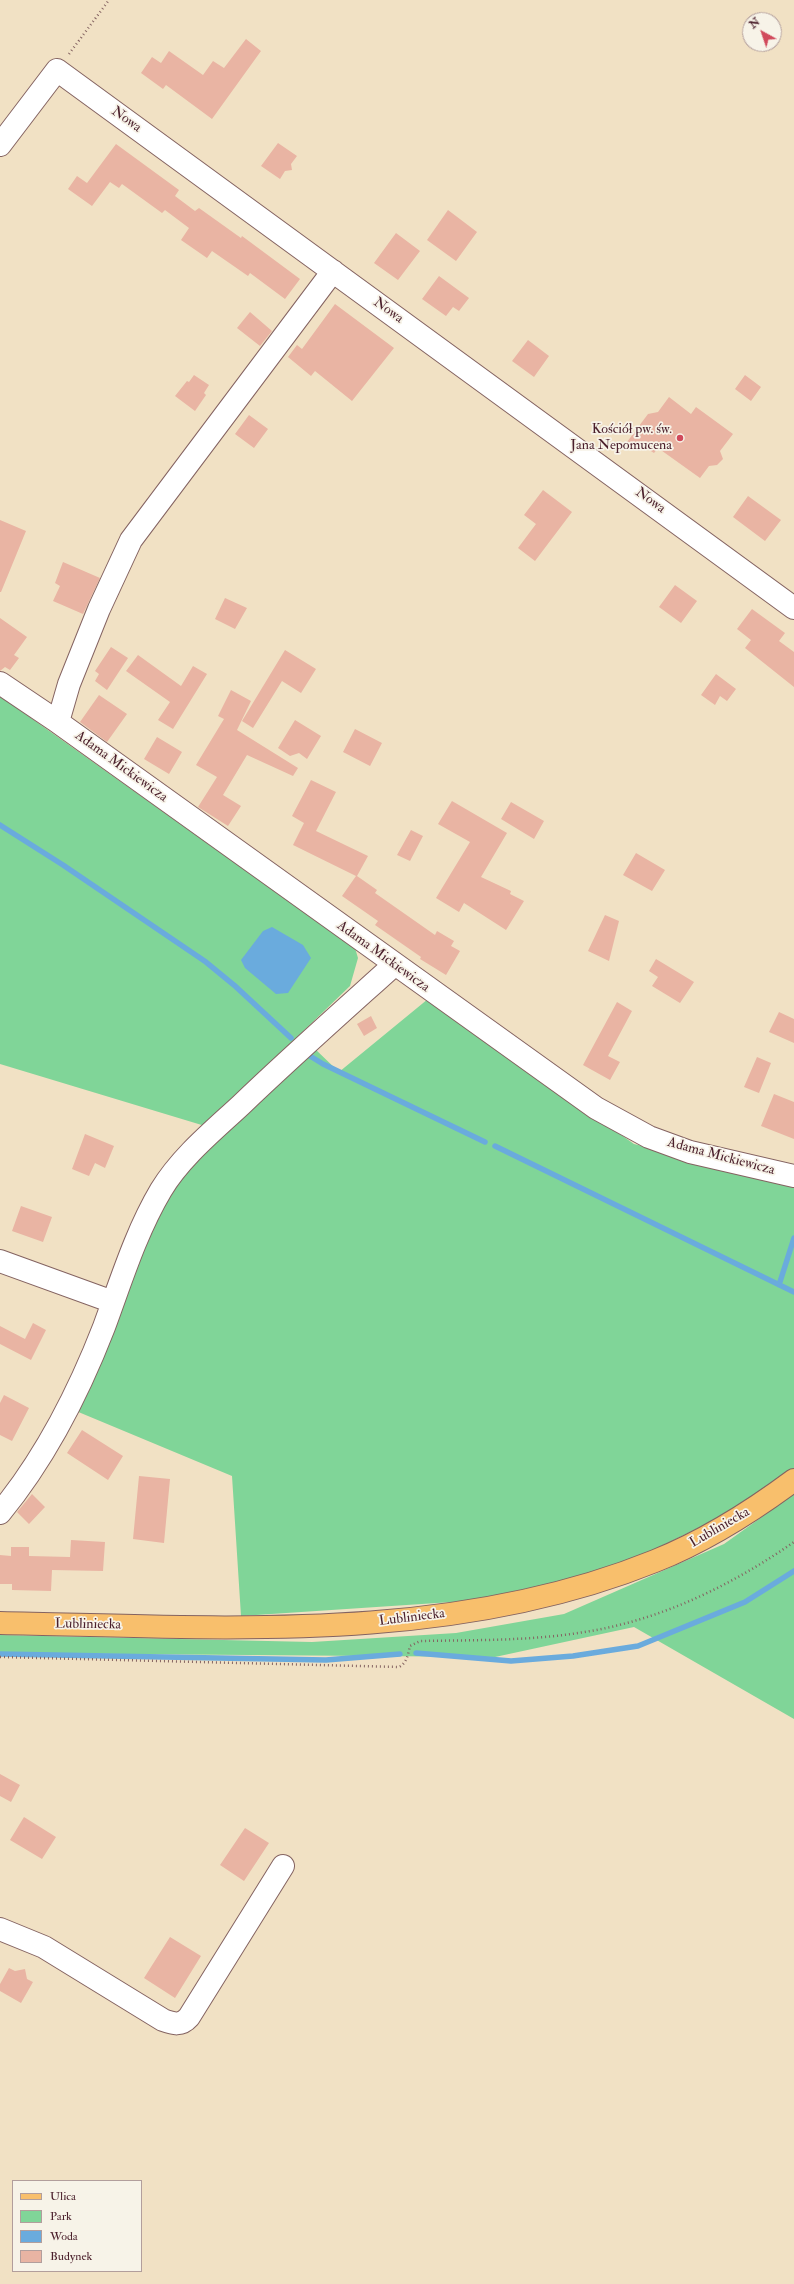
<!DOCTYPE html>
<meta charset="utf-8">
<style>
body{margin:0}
#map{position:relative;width:794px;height:2284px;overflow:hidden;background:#f1e1c4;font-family:"IM FELL Double Pica",serif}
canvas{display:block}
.legend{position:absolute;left:12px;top:2180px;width:130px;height:92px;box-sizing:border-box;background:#f7f3e8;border:1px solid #b29e9c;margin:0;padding:5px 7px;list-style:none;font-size:12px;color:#4a1f2b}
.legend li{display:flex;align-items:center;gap:8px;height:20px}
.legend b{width:20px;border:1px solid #b29e9c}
.north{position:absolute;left:742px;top:12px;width:40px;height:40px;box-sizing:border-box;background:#f7f3e8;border:1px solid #b29e9c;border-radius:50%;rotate:320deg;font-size:11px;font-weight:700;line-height:16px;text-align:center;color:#4a1f2b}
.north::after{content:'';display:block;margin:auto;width:14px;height:18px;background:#d1495b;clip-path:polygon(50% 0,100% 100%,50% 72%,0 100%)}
</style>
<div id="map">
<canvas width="794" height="2284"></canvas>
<ul class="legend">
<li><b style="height:5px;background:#f8bf6c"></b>Ulica</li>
<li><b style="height:11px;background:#80d598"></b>Park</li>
<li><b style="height:11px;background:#6aabdd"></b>Woda</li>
<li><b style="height:11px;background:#e9b4a3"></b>Budynek</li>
</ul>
<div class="north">N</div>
</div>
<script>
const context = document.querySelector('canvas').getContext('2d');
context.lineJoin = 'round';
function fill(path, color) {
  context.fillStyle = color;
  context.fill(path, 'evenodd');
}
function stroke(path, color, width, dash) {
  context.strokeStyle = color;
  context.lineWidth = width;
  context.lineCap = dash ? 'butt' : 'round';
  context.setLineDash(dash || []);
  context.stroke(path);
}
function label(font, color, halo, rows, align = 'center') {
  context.font = font + ' "IM FELL Double Pica",serif';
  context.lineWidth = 3.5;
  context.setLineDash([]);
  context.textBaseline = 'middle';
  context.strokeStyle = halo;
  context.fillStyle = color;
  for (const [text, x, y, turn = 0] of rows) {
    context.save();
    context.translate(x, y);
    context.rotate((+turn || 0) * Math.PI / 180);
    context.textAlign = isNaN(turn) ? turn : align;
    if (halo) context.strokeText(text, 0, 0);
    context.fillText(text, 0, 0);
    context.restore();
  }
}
fill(new Path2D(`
 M0 696 355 948 358 958 350 986 205 1126 0 1064Z
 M428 999 634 1144 794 1183V1468L754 1501 655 1549 613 1567 558 1582 467 1601 241 1616 232 1476 76 1411 172 1185 207 1148 314 1048 339 1072Z
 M794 1494V1719L634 1627 495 1657 0 1653V1635L312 1642 456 1633 564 1614 724 1544Z`), '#80d598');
fill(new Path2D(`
 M272 927 303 945 311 958 288 993 276 994 245 968 241 960 263 931Z`), '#6aabdd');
stroke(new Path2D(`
 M0 825 63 865 206 962 234 985 291 1038
 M310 1056 323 1064 485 1142
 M495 1146 794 1292
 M779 1285 794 1238
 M416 1653 511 1661 573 1656 638 1646 745 1602 794 1571
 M0 1654 326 1660 400 1654`), '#6aabdd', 5.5);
fill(new Path2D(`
 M246 39 261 51 212 119 166 85 163 89 141 73 152 57 161 63 169 51 203 75 213 61 224 68Z
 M278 143 297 156 291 164 292 170 285 171 280 179 261 166Z
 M116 144 179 190 175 196 195 211 199 208 241 238 242 236 300 279 285 299 250 273 248 276 212 251 207 258 181 240 189 228 165 210 162 213 122 184 119 188 110 182 92 206 68 189 77 176 87 183Z
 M448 210 477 232 456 261 427 240Z
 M396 233 420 251 398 280 374 263Z
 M439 276 469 298 459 311 453 307 446 316 422 299Z
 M335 304 394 348 352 401 315 371 311 376 288 357 297 345 302 349Z
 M250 312 272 331 260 346 237 328Z
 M528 340 549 356 534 377 512 361Z
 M194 375 209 385 204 393 206 395 195 411 175 396 187 381 189 382Z
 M745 375 761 387 751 401 735 389Z
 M669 397 691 414 696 407 733 434 720 451 723 459 717 465 709 466 700 478 658 448 654 453 643 446 639 451 627 442 648 414 658 412Z
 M249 415 268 429 254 448 235 434Z
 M543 490 572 512 535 561 518 548 536 524 524 515Z
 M748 496 781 520 765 541 733 517Z
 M0 520 26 531 1 592H0Z
 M63 562 100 578 83 614 53 601 60 586 55 583Z
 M675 585 697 601 681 623 659 607Z
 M225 598 247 608 235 629 215 619Z
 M752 609 785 633 779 641 794 652V687L745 648 751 640 737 629Z
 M0 618 27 637 14 655 19 658 10 670 5 667 0 671Z
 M111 647 128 658 107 690 95 681 99 674 95 671Z
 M285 650 316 669 301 693 282 681 253 728 242 721Z
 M138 655 181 686 193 666 207 674 173 729 158 720 170 702 126 671Z
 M716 674 736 689 727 701 720 696 715 705 701 695Z
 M231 690 251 701 237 730 298 768 293 776 247 755 223 795 241 806 228 826 198 807 217 777 196 765 224 719 218 716Z
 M99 695 127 714 107 742 80 722Z
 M295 720 321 736 307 759 299 753 290 756 278 748Z
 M355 729 382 743 370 766 343 752Z
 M157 737 182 752 169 774 144 759Z
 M311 780 336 792 316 831 368 856 357 876 377 890 375 893 435 935 437 931 454 941 451 946 460 951 446 975 420 959 421 957 375 925 378 921 342 896 356 876 293 845 304 823 292 816Z
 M452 801 507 833 481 877 511 891 510 894 524 901 506 930 464 903 459 912 436 898 470 842 438 824Z
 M511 802 544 821 534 839 501 819Z
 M411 830 423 836 410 861 397 855Z
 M636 853 665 870 652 891 623 875Z
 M605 915 619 921 609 961 588 951Z
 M656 959 694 982 680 1003 652 986 658 977 649 971Z
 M617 1002 632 1011 608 1056 620 1062 610 1080 583 1065Z
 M779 1012 794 1019V1043L769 1032Z
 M371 1016 377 1028 364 1036 357 1024Z
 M757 1057 771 1063 759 1093 744 1087Z
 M774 1094 794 1102V1139L761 1126Z
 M85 1134 114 1146 105 1168 95 1163 89 1176 72 1169Z
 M21 1206 52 1217 43 1242 12 1231Z
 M33 1323 46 1330 31 1360 0 1344V1326L25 1339Z
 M4 1395 29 1408 12 1441 0 1435V1403Z
 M82 1430 123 1456 108 1480 67 1453Z
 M139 1476 170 1479 164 1543 133 1539Z
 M32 1494 45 1507 29 1524 17 1512Z
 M71 1540 105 1542 103 1571 52 1570 51 1591 12 1590V1584H0V1555L11 1556V1547H29V1556L70 1557Z
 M0 1774 20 1785 11 1802 0 1796Z
 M24 1817 56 1837 42 1859 10 1840Z
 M245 1828 269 1843 244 1881 220 1865Z
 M170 1937 201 1956 175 1998 144 1978Z
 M9 1968 15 1971 25 1969 27 1979 33 1982 21 2003 0 1991V1984Z`), '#e9b4a3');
const minor = new Path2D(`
 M0 145 57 70 794 608
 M0 683 55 720 596 1108 649 1137 690 1152 794 1176
 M58 722 69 684 99 609 131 540 333 271
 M0 1261 113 1302
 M0 1513C46 1457 78 1394 104 1327 121 1281 136 1232 161 1190 181 1157 213 1131 241 1105 291 1057 343 1011 394 965
 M0 1929 44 1947 163 2020C174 2024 181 2026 189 2017L283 1866`);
const major = new Path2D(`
 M0 1623C218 1627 448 1645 655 1561 705 1541 751 1512 794 1480`);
stroke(minor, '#846361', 24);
stroke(major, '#846361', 24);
stroke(new Path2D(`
 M69 54 109 0
 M0 1657 399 1667C407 1663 408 1654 410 1646L420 1641C472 1640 526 1641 578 1633 657 1622 729 1587 794 1542`), '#846361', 2.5, [1, 3]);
stroke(minor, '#fff', 22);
stroke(major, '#f8bf6c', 22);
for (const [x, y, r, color] of [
 [680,438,4,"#d1495b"]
]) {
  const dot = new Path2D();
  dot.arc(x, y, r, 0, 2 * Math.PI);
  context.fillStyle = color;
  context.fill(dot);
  stroke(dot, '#f7f3e8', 1.5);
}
label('14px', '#4a1f2b', '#f7f3e8', [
 ["Nowa",126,120,36],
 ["Nowa",388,311,36],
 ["Nowa",650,501,36],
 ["Adama Mickiewicza",121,767,36],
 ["Adama Mickiewicza",383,957,36],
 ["Adama Mickiewicza",721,1157,15],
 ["Lubliniecka",720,1528,-30],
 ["Lubliniecka",412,1618,-7],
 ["Lubliniecka",88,1625,1]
]);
label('14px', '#4a1f2b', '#f7f3e8', [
 ["Kościół pw. św.",672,430],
 ["Jana Nepomucena",672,446]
], 'right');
</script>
